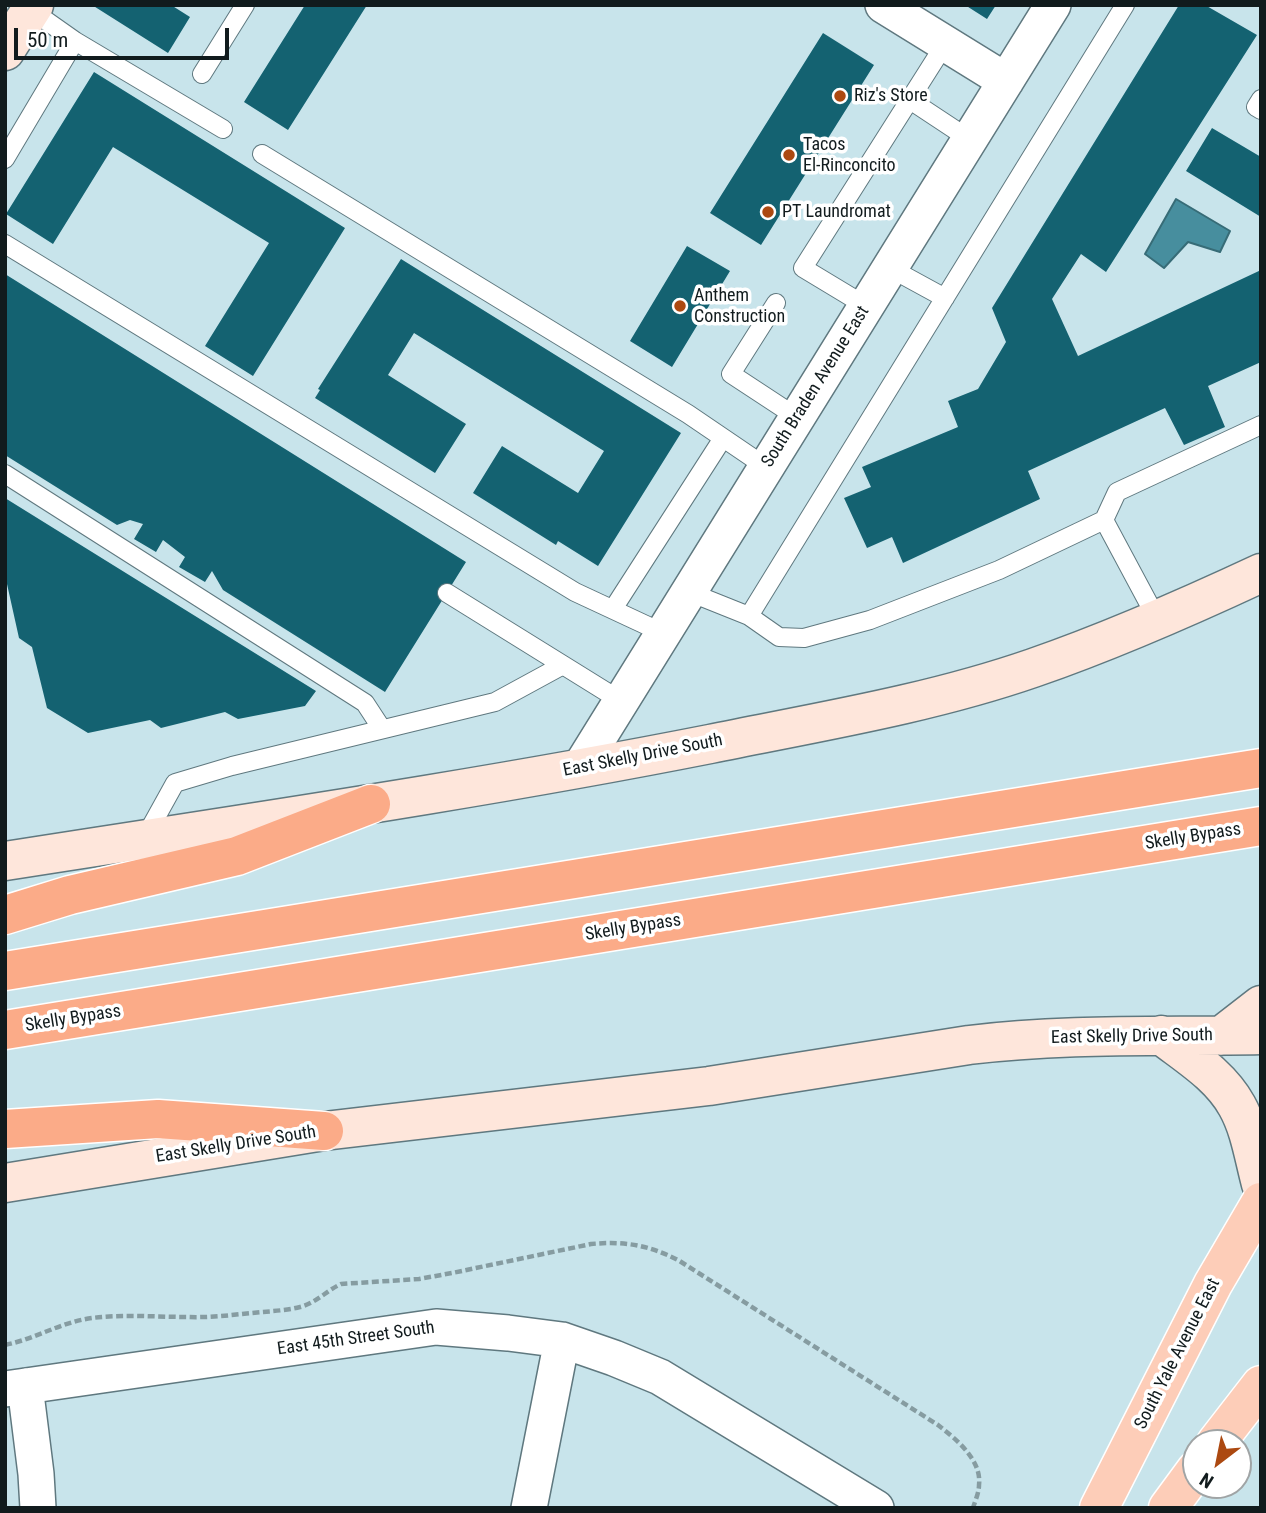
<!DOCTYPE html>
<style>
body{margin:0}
#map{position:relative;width:1266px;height:1513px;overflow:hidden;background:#c8e4eb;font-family:"Roboto Condensed",sans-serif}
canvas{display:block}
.frame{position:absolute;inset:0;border:7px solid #111b1d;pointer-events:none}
.north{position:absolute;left:1182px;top:1429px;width:70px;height:70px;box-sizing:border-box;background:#fff;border:2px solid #a0a4a5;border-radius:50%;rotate:212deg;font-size:19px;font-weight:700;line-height:28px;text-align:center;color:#111b1d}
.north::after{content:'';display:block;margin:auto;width:24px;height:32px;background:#ac4911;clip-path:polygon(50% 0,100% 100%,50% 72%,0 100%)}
.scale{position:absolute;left:14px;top:28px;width:215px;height:32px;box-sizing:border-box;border:4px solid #111b1d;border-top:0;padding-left:9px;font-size:21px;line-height:24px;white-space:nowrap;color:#111b1d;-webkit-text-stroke:5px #fff;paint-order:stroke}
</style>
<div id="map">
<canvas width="1266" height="1513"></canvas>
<div class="frame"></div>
<div class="north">N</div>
<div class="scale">50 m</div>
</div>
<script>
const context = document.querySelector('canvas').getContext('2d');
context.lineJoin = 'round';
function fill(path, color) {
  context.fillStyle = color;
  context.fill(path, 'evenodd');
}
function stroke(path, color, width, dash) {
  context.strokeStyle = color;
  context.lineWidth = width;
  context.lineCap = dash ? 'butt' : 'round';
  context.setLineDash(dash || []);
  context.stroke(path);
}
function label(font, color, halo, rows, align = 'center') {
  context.font = font + ' "Roboto Condensed",sans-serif';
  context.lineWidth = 7;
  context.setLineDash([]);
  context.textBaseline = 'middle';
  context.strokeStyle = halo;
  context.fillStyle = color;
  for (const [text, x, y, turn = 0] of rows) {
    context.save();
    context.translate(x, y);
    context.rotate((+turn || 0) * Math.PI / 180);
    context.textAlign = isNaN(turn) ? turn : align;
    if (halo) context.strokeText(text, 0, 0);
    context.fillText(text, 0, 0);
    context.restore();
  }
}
const water = new Path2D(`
 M1176 199 1230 231 1220 252 1188 242 1164 268 1145 254Z`);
fill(water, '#478e9e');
stroke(water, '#376c77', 2);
fill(new Path2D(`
 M92 5H171L190 17 168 53Z
 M305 5H367L288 130 244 102Z
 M965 5H996L987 19Z
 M1179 5H1205L1257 35 1106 272 1081 254 1052 299 1078 356 1261 270V362L1208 386 1225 427 1184 445 1165 408 1028 471 1040 499 903 563 892 537 867 548 844 498 871 487 862 467 958 427 948 401 978 389 1006 342 992 308Z
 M823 33 874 65 761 245 710 213Z
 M94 72 345 228 253 376 205 346 269 243 113 147 53 244 6 214Z
 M1212 128 1261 157V217L1186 171Z
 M687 246 730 271 672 367 630 341Z
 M401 259 681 433 598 566 558 541 556 545 473 493 502 446 578 493 604 451 414 333 388 375 466 424 435 473 315 398 320 390 318 389Z
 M5 274 466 562 385 692 223 590 212 571 205 582 179 567 185 557 163 540 156 552 134 539 143 524 130 520 117 525 5 455Z
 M5 498 316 691 305 706 238 719 225 712 161 728 150 720 88 733 47 708 32 647 19 638 5 575Z`), '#146271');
const lane = new Path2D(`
 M31 10 75 41 223 129
 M202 74 245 5
 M1261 99 1256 107 1261 110
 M910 100 969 139
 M262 154 688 414 766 467
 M5 159 75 41
 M5 244 575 592 663 633
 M890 268 945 298
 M776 303 731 374 798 418
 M866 306 803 268 945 44
 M5 474 365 703 382 729
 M1104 520 1157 619
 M689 592 749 616 779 637 804 638 870 620 999 570 1104 520 1117 492 1261 425
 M447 593 621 701
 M613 609 723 438
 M749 616 1125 5
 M144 839 175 783 232 766 495 702 563 665`);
const street = new Path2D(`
 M883 5 1006 81
 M579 769 1053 5
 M25 1386 36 1474 38 1508
 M5 1389 436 1327 508 1333 562 1340 614 1358 660 1377 876 1508
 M529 1508 562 1340`);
const secondary = new Path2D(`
 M5 51 34 5
 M5 861C241 824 477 790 710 744 818 722 929 704 1033 668 1111 641 1186 608 1261 573
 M1161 1035C1188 1056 1220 1075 1237 1106 1250 1129 1254 1158 1261 1184
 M1221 1036 1261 1005
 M5 1183 324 1131 709 1086 969 1045C1066 1033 1163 1037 1261 1035`);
const primary = new Path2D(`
 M1216 1443 1261 1385
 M1099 1508 1213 1284 1261 1202
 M1168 1508 1196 1470`);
const highway = new Path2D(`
 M5 915 70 895 237 856 371 804
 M5 971 1261 768
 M5 1030 1261 826
 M5 1129 158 1119 324 1131`);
stroke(lane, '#5f787f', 20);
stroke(street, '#5f787f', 38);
stroke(secondary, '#5f787f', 41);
stroke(primary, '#fff', 41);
stroke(highway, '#fff', 41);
stroke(new Path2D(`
 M5 1345C35 1339 61 1322 92 1318 123 1314 156 1317 188 1317 213 1318 238 1314 263 1312 275 1311 288 1310 300 1307 316 1303 326 1291 341 1284L419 1279 452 1273 591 1244C625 1241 648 1245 678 1260L938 1425C956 1439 982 1460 979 1485 979 1493 975 1501 973 1508`), '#869ca1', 4.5, [7, 3.5]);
stroke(lane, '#fff', 18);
stroke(street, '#fff', 35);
stroke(secondary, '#fee6db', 38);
stroke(primary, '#fdcdb8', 38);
stroke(highway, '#fbab88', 38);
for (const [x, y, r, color] of [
 [840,96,7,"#ac4911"],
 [789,155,7,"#ac4911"],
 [768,212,7,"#ac4911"],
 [680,306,7,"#ac4911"]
]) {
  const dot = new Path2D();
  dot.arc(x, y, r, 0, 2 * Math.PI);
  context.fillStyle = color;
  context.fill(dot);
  stroke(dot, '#fff', 2.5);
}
label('18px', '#111b1d', '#fff', [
 ["Riz's Store",854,96],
 ["Tacos",803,145],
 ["El-Rinconcito",803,166],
 ["PT Laundromat",782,212],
 ["Anthem",694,296],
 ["Construction",694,317]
], 'left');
label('18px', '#111b1d', '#fff', [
 ["South Braden Avenue East",816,387,-58],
 ["East Skelly Drive South",643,756,-11],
 ["Skelly Bypass",1193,837,-9],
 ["Skelly Bypass",633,928,-9],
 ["Skelly Bypass",73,1019,-9],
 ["East Skelly Drive South",1132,1037,-1],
 ["East Skelly Drive South",236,1145,-9],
 ["East 45th Street South",356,1339,-8],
 ["South Yale Avenue East",1178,1354,-63]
]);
</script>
